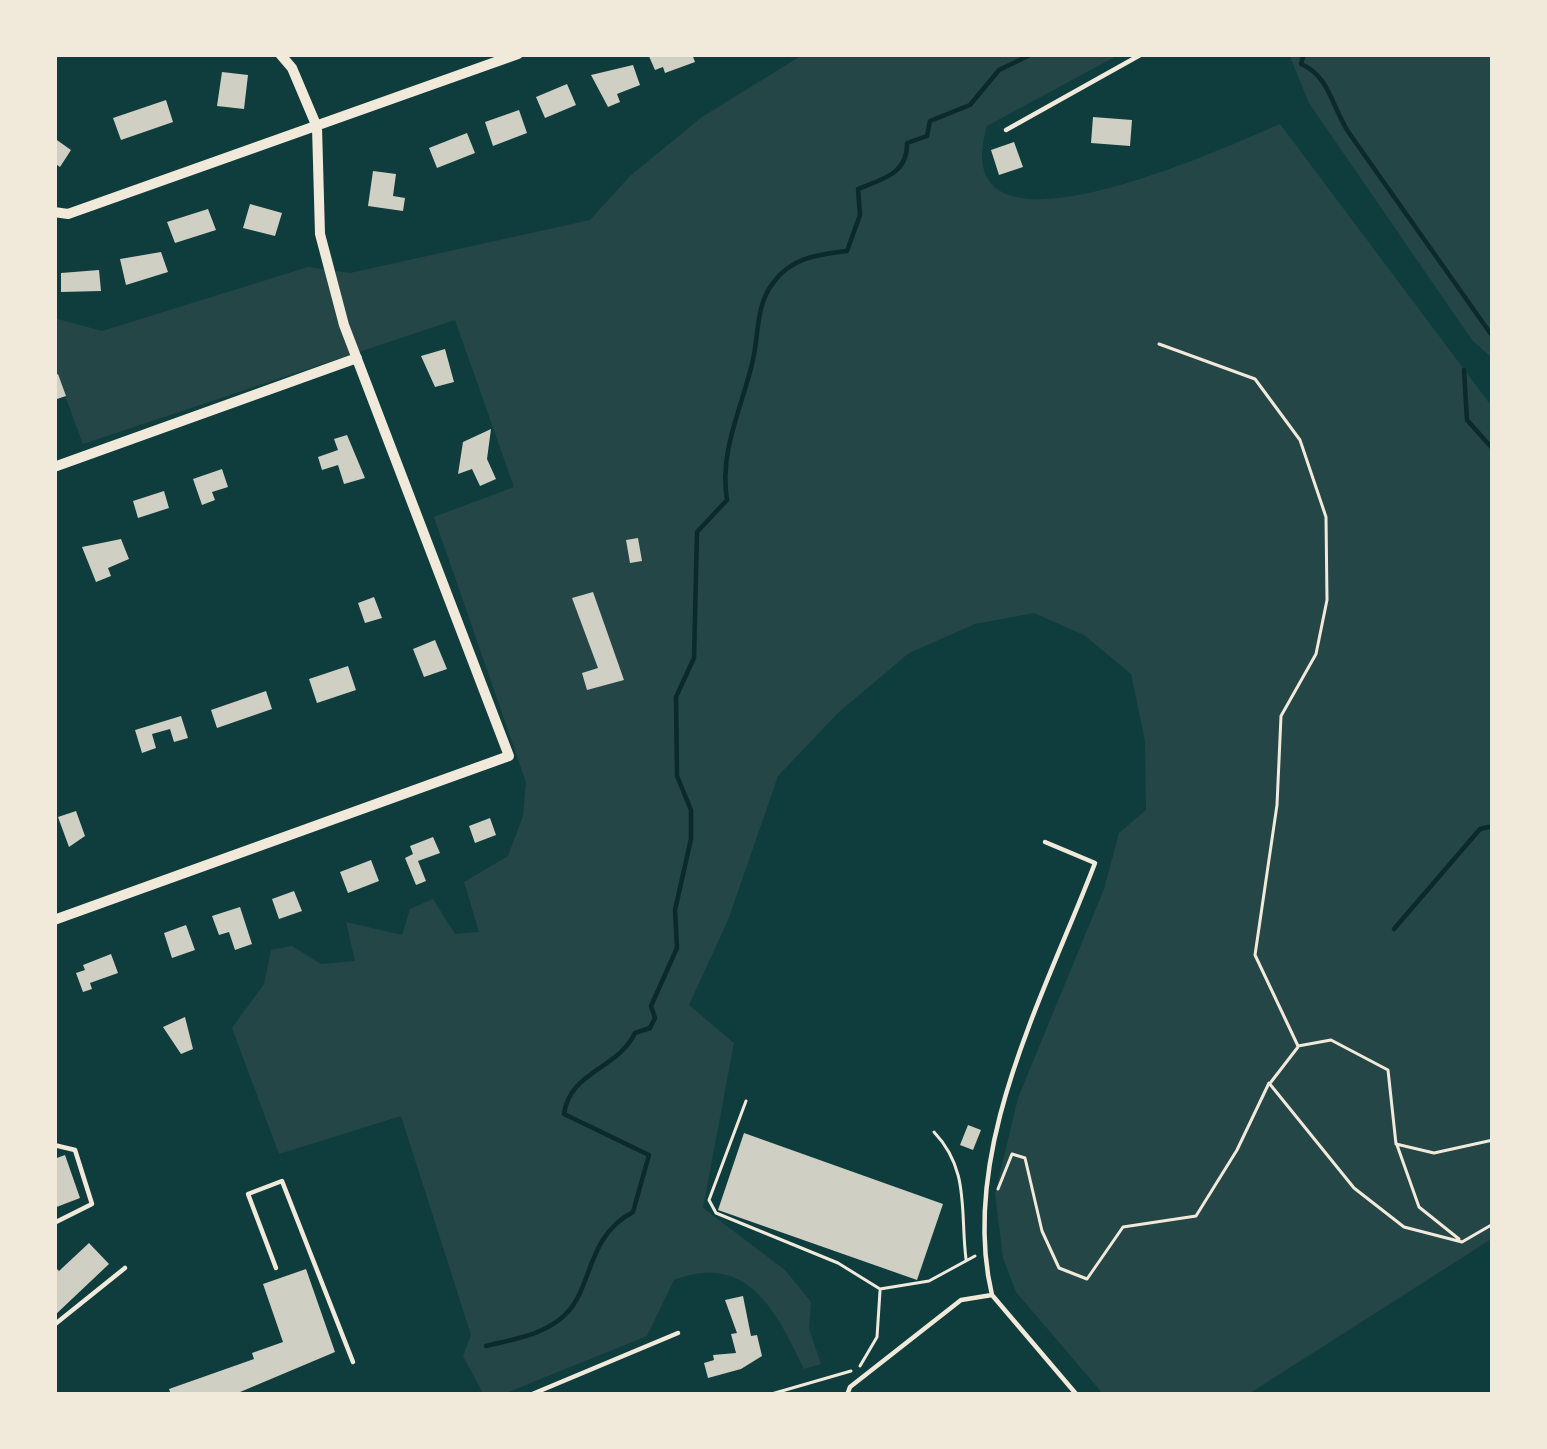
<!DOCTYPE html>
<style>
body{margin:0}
#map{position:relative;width:1547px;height:1449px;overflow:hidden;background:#0f3d3e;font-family:Barlow,sans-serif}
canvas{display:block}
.frame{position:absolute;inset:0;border:57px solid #f1e9da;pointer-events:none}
</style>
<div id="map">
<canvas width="1547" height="1449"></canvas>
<div class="frame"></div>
</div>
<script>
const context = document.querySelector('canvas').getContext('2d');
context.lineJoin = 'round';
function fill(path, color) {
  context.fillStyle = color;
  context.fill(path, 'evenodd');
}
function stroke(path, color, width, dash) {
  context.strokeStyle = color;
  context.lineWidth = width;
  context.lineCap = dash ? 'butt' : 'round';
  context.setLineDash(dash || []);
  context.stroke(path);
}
fill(new Path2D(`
 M804 54H1120L987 126C941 281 1230 145 1280 124L1493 408V1238L1247 1395H1104L1016 1292 1003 1258 995 1194 1018 1098 1104 889 1119 833 1146 810 1145 741 1131 674 1084 635 1034 613 975 624 909 653 839 712 778 776 728 920 689 1005 734 1043 703 1208 785 1270 811 1302 809 1329 821 1364 804 1369C776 1311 748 1252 674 1280L647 1336 501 1395H484L463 1356 471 1335 401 1116 279 1154 232 1028 264 984 271 950 292 946 321 964 355 961 346 922 402 935 410 909 433 899 455 934 479 932 464 882 508 856 523 816 526 782 434 517 514 487 455 320 83 444 54 366V318L102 331 308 267 350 273 590 220 630 176 702 117Z
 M1289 54H1493V359L1472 340 1309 103Z`), '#244646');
stroke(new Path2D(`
 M1304 54 1301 64C1330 76 1332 108 1349 133L1493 337
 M1464 370 1467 420 1493 449
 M1394 929 1480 829 1493 826
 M486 1346C511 1340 538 1336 559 1320 595 1294 582 1239 633 1212L649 1155 564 1114C569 1072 618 1069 635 1033L650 1028 655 1018 651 1006 677 948 675 910 691 839V810L677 776 676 697 694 658 697 532 727 500C719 452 741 410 752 364 759 338 755 306 773 283 792 257 817 255 847 251L860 215 858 189C882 179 908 174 907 143L927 136 930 121 970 105 999 70 1032 54`), '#0a2a2b', 4.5);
fill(new Path2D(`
 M648 54H692L695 62 665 73 663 67 655 70Z
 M633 65 640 85 617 94 620 102 608 107 591 75Z
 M222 72 248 75 244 109 217 106Z
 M567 84 576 105 545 118 536 97Z
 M166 100 173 122 121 140 113 118Z
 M519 110 527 133 493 146 485 122Z
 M1093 117 1132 120 1130 146 1091 143Z
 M467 133 475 153 437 168 429 148Z
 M54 138 71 150 60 167 54 163Z
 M1014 142 1023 167 999 175 991 150Z
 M373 171 396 174 393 196 405 198 403 211 368 206Z
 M250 204 282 213 275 236 243 228Z
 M208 209 216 230 175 243 167 222Z
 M161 252 168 272 126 285 120 259Z
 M99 270 101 291 61 292V273Z
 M445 349 454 382 435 387 421 356Z
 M58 374 66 396 54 400V376Z
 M491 429 487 459 496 479 480 486 472 469 458 474 463 442Z
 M347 435 365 478 344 484 338 465 322 470 318 457 338 450 334 439Z
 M222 469 228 487 212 492 215 500 202 505 193 479Z
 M164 491 169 508 138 518 133 501Z
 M638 538 642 561 630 563 626 540Z
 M121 539 129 559 108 568 111 576 96 582 82 547Z
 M593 592 624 680 587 690 582 673 598 668 572 598Z
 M374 597 382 618 365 623 358 603Z
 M435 640 447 669 424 677 413 649Z
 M348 666 356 690 317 703 309 679Z
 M266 691 272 709 217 728 211 710Z
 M181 716 188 738 174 742 170 729 152 734 156 748 142 753 135 730Z
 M76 811 85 836 69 847 58 817Z
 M490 818 496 835 475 843 469 826Z
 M433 837 440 853 418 861 426 881 416 885 405 858 413 854 410 846Z
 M371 860 379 881 348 893 340 872Z
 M294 891 302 911 279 919 272 899Z
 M240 907 252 944 235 950 229 932 219 935 212 916Z
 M186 925 195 950 172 958 164 933Z
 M111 954 118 973 90 983 92 989 83 992 76 973 85 970 83 965Z
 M185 1017 193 1049 181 1054 163 1027Z
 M968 1125 981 1130 973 1150 960 1145Z
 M744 1133 943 1204 917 1280 718 1210Z
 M65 1155 80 1198 54 1208V1159Z
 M89 1243 109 1264 54 1316V1266L59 1271Z
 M306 1269 335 1352 233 1395H171L169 1389 254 1359 252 1353 283 1342 263 1284Z
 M743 1296 751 1336 757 1335 762 1356 741 1369 708 1378 704 1363 714 1360 713 1355 736 1353 731 1334 737 1333 725 1300Z`), '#cfcfc3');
stroke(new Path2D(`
 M1159 344 1255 379 1300 440 1326 517 1327 600 1316 654 1281 716 1277 805 1255 955 1298 1046 1331 1040 1388 1070 1396 1144 1434 1153 1493 1140
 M1271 1082 1298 1047
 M746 1101 709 1200 716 1213 838 1263 880 1289 929 1281 975 1256
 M934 1132C970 1170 960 1211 966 1259
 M1397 1145 1419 1207 1459 1239
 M998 1189 1012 1154 1025 1158 1042 1231 1059 1268 1087 1279 1123 1227 1196 1216 1237 1150 1269 1083 1354 1188 1404 1227 1462 1242 1493 1224
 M860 1366 877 1337 880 1291
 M768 1395 851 1371`), '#f1e9da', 3);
stroke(new Path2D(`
 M1006 130 1142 54
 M54 1145 75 1150 92 1204 54 1223
 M276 1268 248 1194 282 1181 353 1362
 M992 1295C958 1152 1045 994 1095 863L1045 842
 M54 1325 125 1268
 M530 1395 678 1333
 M847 1395 850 1387 961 1300 992 1295 1077 1395`), '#f1e9da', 4.5);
stroke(new Path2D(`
 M54 212 68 214 518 54
 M54 467 357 358
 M54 920 509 756 344 325 320 234 317 127 292 68 280 54`), '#f1e9da', 10);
</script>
